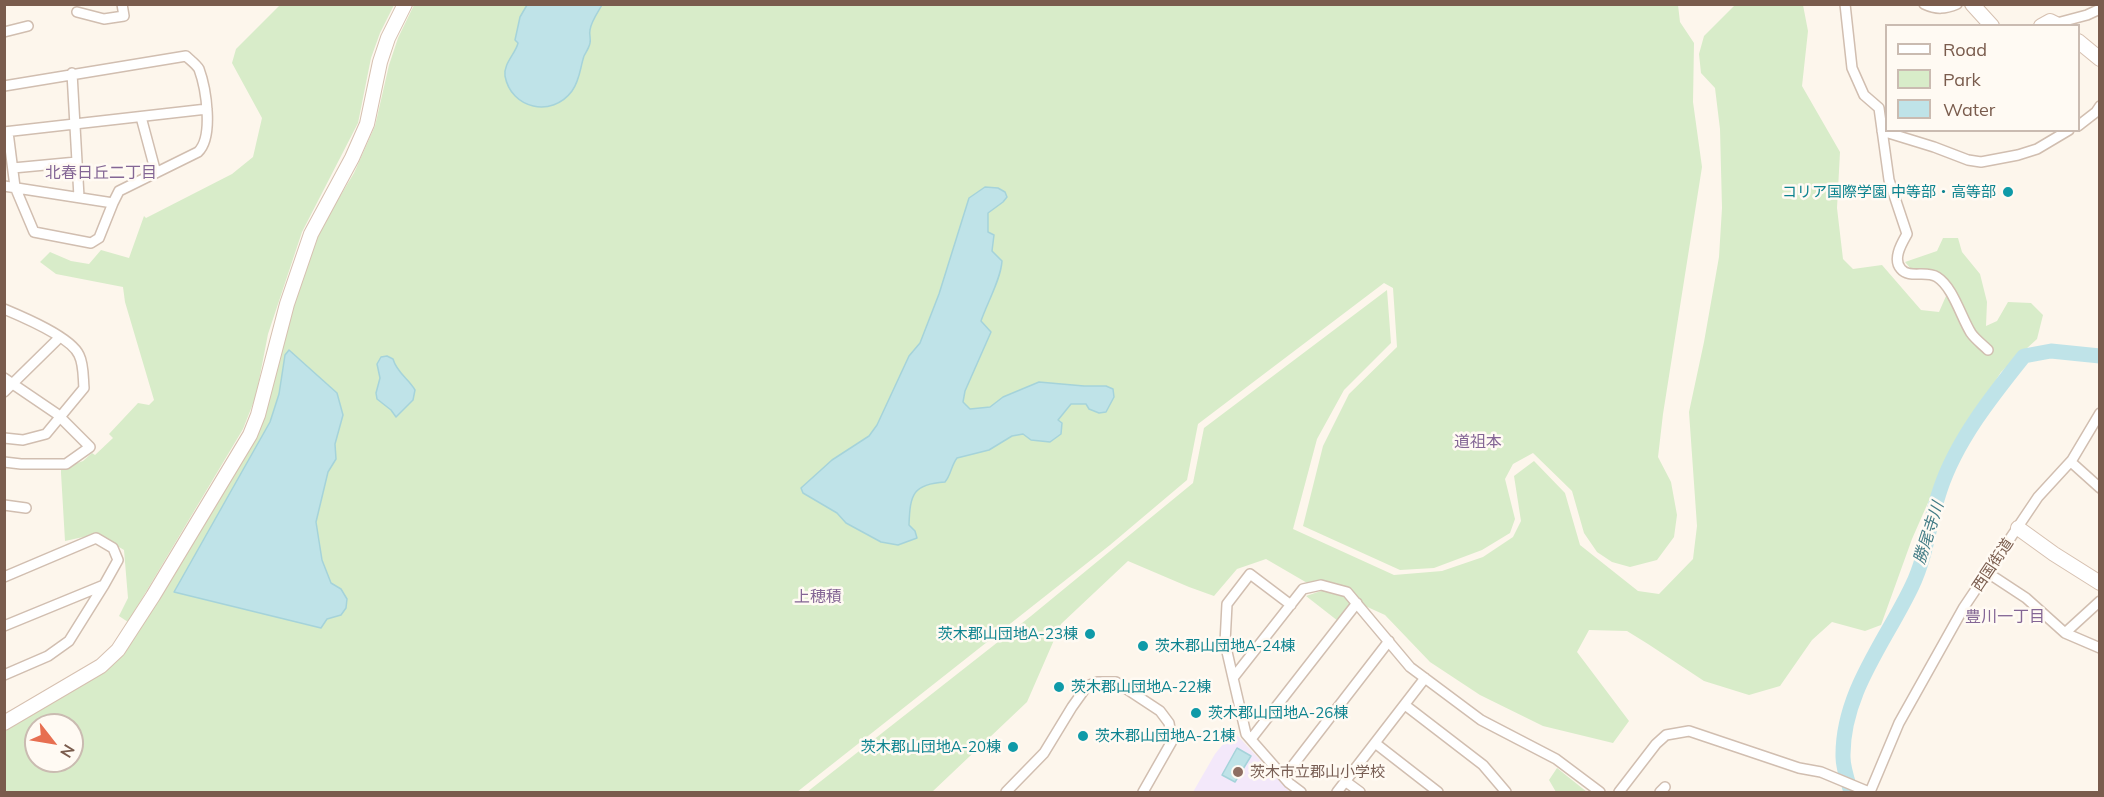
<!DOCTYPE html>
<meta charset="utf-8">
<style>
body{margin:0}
#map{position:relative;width:2104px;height:797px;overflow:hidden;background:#fdf6ec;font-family:Mulish,sans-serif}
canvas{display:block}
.frame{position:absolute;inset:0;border:6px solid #7a5c4d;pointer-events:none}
.legend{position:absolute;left:1885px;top:24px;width:195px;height:108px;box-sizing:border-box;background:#fffaf3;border:2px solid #cabbb1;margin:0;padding:8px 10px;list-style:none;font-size:18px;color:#7a5c4d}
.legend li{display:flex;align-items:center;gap:12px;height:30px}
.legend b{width:30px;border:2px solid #cabbb1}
.north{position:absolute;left:24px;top:713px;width:60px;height:60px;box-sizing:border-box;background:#fffaf3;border:2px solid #cabbb1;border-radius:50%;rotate:121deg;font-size:16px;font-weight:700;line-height:24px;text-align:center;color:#7a5c4d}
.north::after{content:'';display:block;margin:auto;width:21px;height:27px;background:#e76f51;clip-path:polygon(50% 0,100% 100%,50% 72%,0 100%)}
</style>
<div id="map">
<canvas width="2104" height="797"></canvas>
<div class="frame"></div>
<ul class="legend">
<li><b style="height:8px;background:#fff"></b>Road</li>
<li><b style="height:16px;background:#d8ecc9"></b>Park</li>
<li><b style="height:16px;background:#bfe3e8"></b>Water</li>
</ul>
<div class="north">N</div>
</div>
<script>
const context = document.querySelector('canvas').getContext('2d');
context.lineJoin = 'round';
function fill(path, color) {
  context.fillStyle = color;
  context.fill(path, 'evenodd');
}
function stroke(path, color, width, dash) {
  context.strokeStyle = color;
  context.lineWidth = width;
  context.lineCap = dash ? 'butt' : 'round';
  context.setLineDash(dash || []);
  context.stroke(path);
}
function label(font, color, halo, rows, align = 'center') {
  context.font = font + ' Mulish,"Noto Sans JP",sans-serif';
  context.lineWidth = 5;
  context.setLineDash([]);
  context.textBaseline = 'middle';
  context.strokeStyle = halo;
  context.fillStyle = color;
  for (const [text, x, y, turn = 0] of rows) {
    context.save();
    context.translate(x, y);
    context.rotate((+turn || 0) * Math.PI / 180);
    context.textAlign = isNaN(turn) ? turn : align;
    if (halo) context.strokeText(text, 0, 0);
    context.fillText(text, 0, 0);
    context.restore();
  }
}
fill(new Path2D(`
 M1237 735 1289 791V792H1193L1215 754 1224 743Z`), '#f3e8fa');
fill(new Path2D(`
 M280 5H394L380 33 371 58 358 123 302 232 268 334 256 396 243 429 128 622 119 616 128 598 124 550 97 534 65 541 61 473V469L83 461 92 453 95 455 113 438 109 434 138 403 149 405 154 400 125 302 123 287 56 274 40 262 50 252 71 261 89 264 101 250 129 258 144 216 146 218 232 174 253 157 262 118 232 63 236 49Z
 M414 5H1678L1680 22 1694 43 1693 102 1702 167 1663 414 1658 457 1671 482 1677 515 1674 537 1657 560 1630 567 1612 562 1597 552 1584 533 1572 491 1533 453 1513 464 1505 479 1515 519 1510 533 1482 550 1434 568 1400 570 1303 526 1323 446 1349 394 1397 347 1393 288 1384 283 1198 424 1187 480 1110 545 797 792H5L4 732 104 671 251 444 291 306 316 236 354 173 375 126 389 65 398 38ZM36 725H72V761H36Z
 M1735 5H1803L1808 31 1802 86 1840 152 1837 208 1843 259 1853 269 1882 265 1921 310 1939 312 1950 287 1942 277 1917 276 1905 262 1937 251 1943 238H1958L1962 252 1980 274 1987 302 1986 326 1997 321 2008 302 2031 303 2043 315 2037 339 2001 372 1964 432 1930 498 1912 539 1881 625 1865 631 1832 622 1812 640 1780 686 1749 695 1704 681 1648 644 1627 631 1589 630 1577 652 1629 721 1613 743 1543 726 1480 695 1430 662 1385 615 1352 600 1349 599 1350 605 1338 621 1306 596 1321 591 1266 559 1237 569 1214 596 1189 587 1128 561 1061 624 1027 702 932 792H807L1031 616 1193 483 1204 428 1387 290 1391 343 1344 390 1317 439 1293 529 1394 575 1442 571 1483 557 1513 537 1521 521 1514 476 1534 461 1565 493 1580 545 1638 591 1659 594 1693 559 1697 526 1689 412 1704 342 1719 257 1722 208 1720 129 1715 88 1701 73 1699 54 1704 36Z
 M1557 768 1587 792H1556L1549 780Z`), '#d8ecc9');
const water = new Path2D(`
 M527 5H602C598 12 591 22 590 30 589 34 591 39 590 43 589 48 586 52 584 56 580 68 580 80 572 91 552 118 511 109 505 76 503 64 516 53 518 43L515 40 520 17Z
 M985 187 998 188 1005 192 1007 197 1003 202 988 213V232L994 235 992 251 1002 261C1001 279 987 303 981 321L991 332 965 391 963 402 970 409 990 407 1003 397 1039 382 1084 386H1106L1113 389 1114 397 1106 412 1099 413 1089 409 1086 404H1071L1058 420 1062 423 1061 434 1050 442 1031 440 1023 434 1012 436 989 450 957 458C951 466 951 475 945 482 913 484 910 494 909 525L915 531 917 538 898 545 881 542 846 523 837 513 803 493 801 488 832 460 869 436 877 425 909 356 920 343 939 294 969 198Z
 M289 350 337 393 343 415 335 444 336 459 328 472 316 522 322 560 331 583 341 589 347 599 346 608 341 615 327 619 321 628 174 592 270 422 279 394 285 355Z
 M387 356 393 359C397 373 408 378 415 390L413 400 396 417 391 410 377 399 376 393 380 378 377 364 381 357Z
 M1237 748 1251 756 1235 782 1222 775Z`);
fill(water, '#bfe3e8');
stroke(water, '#a5d3da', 1.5);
stroke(new Path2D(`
 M1851 792C1848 782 1843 768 1843 757 1842 693 1886 641 1912 586 1927 555 1929 522 1940 490 1956 441 1992 396 2024 356L2051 351 2100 356`), '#bfe3e8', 15);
const street = new Path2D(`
 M1845 4 1852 68 1864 95 1879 108 1889 180 1907 234C1902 243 1892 259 1901 269 1909 279 1926 270 1937 277 1953 287 1961 317 1971 333 1975 339 1982 344 1988 350
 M1924 4C1937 10 1945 9 1957 4
 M77 12 104 19 124 16 122 4
 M2057 23 2087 15 2100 9
 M4 32 28 26
 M72 73 79 197
 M4 86 186 56C190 60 196 64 199 69 206 88 214 137 198 152L119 191 113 203 99 238 91 243 34 232 15 187 8 132
 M141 117 156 173
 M2078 126 2096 112 2100 106
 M1882 131 1934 147 1968 160 1981 162 2018 155 2037 149 2069 130
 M4 132 207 109
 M13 168 77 162
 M4 186 113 203
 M4 309C23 317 71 337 79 355 84 365 83 378 84 388L46 434 23 440 4 438
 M4 378 57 414 90 447 66 464H21L4 462
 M4 392 60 337
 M2071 462 2100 488
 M4 505 26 508
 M1988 573 2026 598 2065 633 2100 648
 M4 577 96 538 113 548 118 560 104 585 69 641 48 656 4 675
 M4 626 104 585
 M2065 633 2100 601
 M1233 678 1225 643 1227 604 1250 574 1291 605
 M1405 705 1483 765 1506 792
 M1251 739 1357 603
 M1375 743 1438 792
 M1284 777 1389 641
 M1345 781 1360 792
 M1006 792 1044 753 1072 707 1087 686 1097 682H1116L1160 711 1169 723 1172 741 1143 792
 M1301 792 1289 783 1246 734 1233 678 1303 589 1321 585 1347 592 1410 667 1481 720 1556 759 1600 792
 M1337 792 1425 678
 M1619 792 1656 744 1666 735 1689 731 1799 768 1821 772 1869 792
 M1660 792 1665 787
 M1870 792 1899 723 1964 607 2038 497 2072 460 2100 413`);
const secondary = new Path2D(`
 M1972 4 1992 26
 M2041 26 2050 21 2060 26
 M2078 41 2100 59
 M2018 528 2054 554 2100 583
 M4 723 101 666 118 650 153 596 250 435 258 415 287 304 311 234 352 158 367 124 380 62 388 38 405 4`);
stroke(street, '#d1beb0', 12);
stroke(secondary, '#d6c0b0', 16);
stroke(street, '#fff', 9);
stroke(secondary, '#fff', 14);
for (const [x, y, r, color] of [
 [2008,192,6,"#0f9aa8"],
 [1090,634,6,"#0f9aa8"],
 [1143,646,6,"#0f9aa8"],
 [1059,687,6,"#0f9aa8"],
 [1196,713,6,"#0f9aa8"],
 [1083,736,6,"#0f9aa8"],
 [1013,747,6,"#0f9aa8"],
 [1238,772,6,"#8d6e63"]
]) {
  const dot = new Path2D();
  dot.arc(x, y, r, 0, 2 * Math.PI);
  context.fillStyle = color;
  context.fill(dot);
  stroke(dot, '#fffaf3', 2);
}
label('15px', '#0d838f', '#fffaf3', [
 ["コリア国際学園 中等部・高等部",1996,192,"right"],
 ["茨木郡山団地A-23棟",1078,634,"right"],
 ["茨木郡山団地A-24棟",1155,646],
 ["茨木郡山団地A-22棟",1071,687],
 ["茨木郡山団地A-26棟",1208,713],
 ["茨木郡山団地A-21棟",1095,736],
 ["茨木郡山団地A-20棟",1001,747,"right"]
], 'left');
label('15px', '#7a5c4d', '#fffaf3', [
 ["西国街道",1993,565,-56]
]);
label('15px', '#785e54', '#fffaf3', [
 ["茨木市立郡山小学校",1250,772]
], 'left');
label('16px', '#846695', '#fffaf3', [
 ["北春日丘二丁目",101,173],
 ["道祖本",1478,442],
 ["上穂積",818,597],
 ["豊川一丁目",2005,617]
]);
label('italic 16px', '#437c86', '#fffaf3', [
 ["勝尾寺川",1929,533,-72]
]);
</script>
